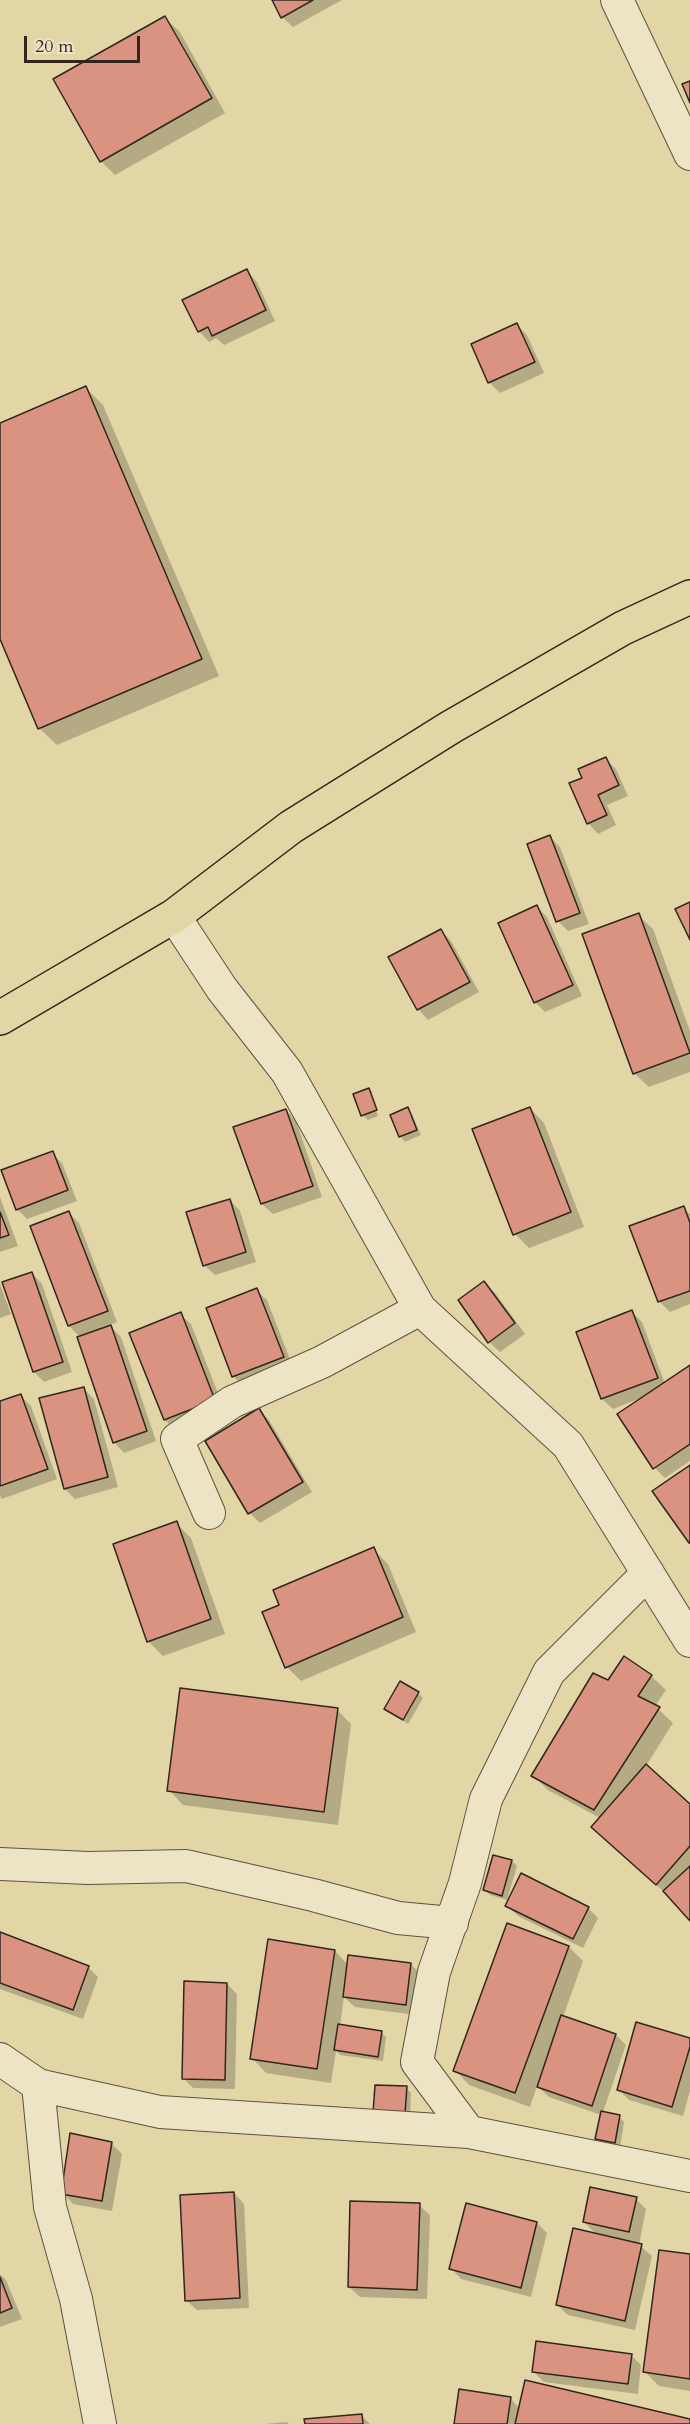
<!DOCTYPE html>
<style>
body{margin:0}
#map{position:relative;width:690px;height:2424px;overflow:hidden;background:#e2d6a6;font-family:Cardo,serif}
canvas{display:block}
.scale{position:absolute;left:24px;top:36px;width:116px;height:27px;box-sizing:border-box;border:3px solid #31261e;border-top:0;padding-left:8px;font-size:18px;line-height:21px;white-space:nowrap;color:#31261e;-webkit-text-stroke:4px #ece4c5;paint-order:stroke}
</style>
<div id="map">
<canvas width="690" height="2424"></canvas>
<div class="scale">20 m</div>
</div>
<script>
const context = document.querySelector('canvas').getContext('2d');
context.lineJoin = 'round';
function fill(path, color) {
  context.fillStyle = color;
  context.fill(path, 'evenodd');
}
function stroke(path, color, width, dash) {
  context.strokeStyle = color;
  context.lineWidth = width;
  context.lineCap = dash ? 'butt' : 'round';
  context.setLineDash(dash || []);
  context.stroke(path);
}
fill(new Path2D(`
 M273 0H342L293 27 282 17Z
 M165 18 180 32 225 113 115 175 101 161Z
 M247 271 257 282 275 321 224 345 216 338 209 342 199 331Z
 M517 325 527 335 544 373 500 393 489 382Z
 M86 388 103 405 219 676 57 745 39 728 0 635V424Z
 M605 759 616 769 628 796 607 805 616 825 598 834 588 823 584 778Z
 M550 837 560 847 589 924 568 931 558 921Z
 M537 907 547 917 582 996 545 1012 535 1002Z
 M638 915 653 929 690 1031V1072L649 1087 634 1073Z
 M441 930 451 941 479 992 428 1020 418 1009Z
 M369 1089 373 1093H370L378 1116 368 1120 363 1115Z
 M530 1108 544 1123 584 1227 529 1248 515 1234Z
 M407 1109 412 1114 421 1135 405 1142 400 1136Z
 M286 1110 296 1121 322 1197 273 1214 262 1204 235 1128Z
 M52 1153 62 1163 77 1201 27 1219 17 1209Z
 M0 1197 18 1246 0 1252Z
 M230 1200 240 1211 256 1262 215 1275 204 1265Z
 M683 1208 690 1214V1304L670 1312 659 1301Z
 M69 1213 79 1223 117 1322 101 1328 102 1330 111 1327 121 1337 156 1441 124 1453 114 1442 80 1337 69 1326Z
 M32 1273 42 1284 72 1372 44 1382 34 1372Z
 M484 1283 495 1293 525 1334 500 1352 489 1342Z
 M0 1284 11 1314 0 1318Z
 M256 1290 267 1300 293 1367 244 1387 233 1376Z
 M632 1312 642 1322 665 1384 690 1367V1461L665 1478 655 1468 641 1398 613 1409 602 1399 578 1333Z
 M180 1314 191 1324 225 1411 175 1430 165 1420Z
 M84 1389 94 1399 118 1487 75 1499 65 1489Z
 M20 1395 31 1406 57 1479 2 1499 0 1496V1403Z
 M259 1410 269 1420 312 1492 260 1523 250 1513Z
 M176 1523 191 1538 225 1634 163 1656 148 1641Z
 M373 1549 388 1564 416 1632 301 1681 287 1667 281 1606Z
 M651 1676 666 1690 655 1706 673 1723 646 1766 690 1806V1919L672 1899 607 1841 600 1818 548 1790 533 1775 609 1682Z
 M418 1693 423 1698 408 1724 386 1709Z
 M337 1710 351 1724 338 1825 183 1805 169 1790Z
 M512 1861 517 1866 507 1900 490 1895 485 1890Z
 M507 1905 588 1908 598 1918 583 1948 518 1916Z
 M0 1934 88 1967 98 1977 83 2019 0 1989Z
 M569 1947 583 1961 563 2017 616 2035 626 2045 603 2112 619 2117 624 2122 620 2147 602 2144 597 2139 601 2115 549 2097 537 2086 530 2107 469 2085 455 2070Z
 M335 1951 348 1965 411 1964 421 1975 416 2015 355 2007 344 1997 340 2026 381 2032 386 2037 383 2061 340 2055 336 2051 331 2083 266 2073 252 2058Z
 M227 1984 237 1994 235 2089 193 2088 183 2078Z
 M690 2039V2091L683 2116 629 2100 618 2089Z
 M376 2086 406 2088 411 2093 410 2119Z
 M111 2143 122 2154 112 2211 73 2204 63 2193Z
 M234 2193 244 2204 249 2308 197 2310 186 2300Z
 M636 2199 646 2209 639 2245 652 2256 635 2330 568 2315 557 2305 597 2235 584 2222Z
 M419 2205 430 2215 427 2299 360 2297 349 2287Z
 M537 2223 547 2233 531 2297 461 2279 451 2268Z
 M690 2256V2391L659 2386 645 2372Z
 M0 2274 6 2280 22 2319 0 2327Z
 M631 2355 641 2365 638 2394 544 2382 534 2372Z
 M510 2398 520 2409 690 2420V2424H456Z
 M362 2416 370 2424H306Z
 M287 2422 289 2424H264Z`), '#0003');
const building = new Path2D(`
 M272 0H313L281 18Z
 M165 16 212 98 100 162 53 79Z
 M690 81V103L682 84Z
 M247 269 266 310 212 336 208 327 198 332 182 300Z
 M517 323 535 362 488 383 471 344Z
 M86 386 202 659 38 729 0 639V423Z
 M606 757 619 785 598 795 607 815 587 824 569 783 582 778 578 769Z
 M550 835 580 913 556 922 527 844Z
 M690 902V940L675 909Z
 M537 905 573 985 534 1003 498 923Z
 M639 913 690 1053 633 1074 582 934Z
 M441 929 470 982 417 1010 388 957Z
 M369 1088 377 1110 361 1116 353 1094Z
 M408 1107 417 1130 399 1137 390 1115Z
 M530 1107 571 1212 513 1235 472 1129Z
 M286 1109 313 1186 261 1204 233 1127Z
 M53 1151 68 1190 16 1210 1 1170Z
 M230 1199 246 1252 203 1266 186 1212Z
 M684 1206 690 1223V1291L658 1302 629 1226Z
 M69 1211 108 1311 68 1326 30 1226Z
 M0 1212 9 1235 0 1238Z
 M32 1272 63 1362 33 1372 2 1282Z
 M484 1281 515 1323 488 1343 458 1300Z
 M257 1288 284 1357 232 1377 206 1308Z
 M632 1310 658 1378 601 1399 576 1332Z
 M181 1312 215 1400 164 1420 129 1333Z
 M111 1325 147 1431 113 1443 77 1337Z
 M690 1365V1444L653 1469 617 1414Z
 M84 1387 108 1477 64 1489 39 1398Z
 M21 1394 48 1469 0 1486V1401Z
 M259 1408 303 1482 248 1514 205 1441Z
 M690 1465V1543H689L652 1491Z
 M177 1521 211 1619 147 1642 113 1544Z
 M374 1547 403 1617 285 1668 262 1612 279 1605 273 1590Z
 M624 1656 652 1675 638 1696 660 1707 594 1810 531 1776 593 1673 608 1680Z
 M400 1681 419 1692 403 1720 384 1709Z
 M180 1688 338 1708 324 1812 167 1791Z
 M646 1764 690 1804V1846L656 1885 591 1827Z
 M493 1855 512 1860 502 1896 483 1890Z
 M690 1866V1921L663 1891Z
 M521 1873 589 1907 573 1939 505 1906Z
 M507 1923 569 1946 515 2093 453 2071Z
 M0 1932 89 1966 73 2010 0 1983Z
 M268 1939 335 1950 317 2069 250 2059Z
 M348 1955 411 1963 406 2005 343 1997Z
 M184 1981 227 1983 225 2080 182 2079Z
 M561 2015 616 2034 592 2106 537 2087Z
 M636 2022 690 2038V2047L672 2107 617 2090Z
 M338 2024 382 2031 378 2057 334 2050Z
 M375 2085 407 2086 405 2114 373 2113Z
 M601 2111 620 2115 615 2143 595 2139Z
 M70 2133 112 2142 102 2201 61 2194Z
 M590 2187 637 2197 629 2232 583 2222Z
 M234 2192 240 2298 185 2301 180 2195Z
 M350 2201 420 2203 417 2290 348 2287Z
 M466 2203 537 2222 521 2288 449 2269Z
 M573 2228 642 2244 625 2321 556 2305Z
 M659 2250 690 2254V2379L643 2372Z
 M0 2277 12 2308 0 2313Z
 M536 2341 632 2354 628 2384 532 2372Z
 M525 2380 690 2419V2424H515Z
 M459 2389 511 2397 507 2424H454Z
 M362 2414 363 2424H305L304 2419Z`);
fill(building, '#da9381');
stroke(building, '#31261e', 1.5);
const minor = new Path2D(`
 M617 0 690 154
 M174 916 222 989 287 1072 420 1309 568 1445 690 1641
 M209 1513 177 1439 232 1402 322 1362 420 1309
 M0 1864 88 1868 186 1866 313 1895 398 1918 452 1923
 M0 2059 38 2085 160 2112 469 2132 690 2176
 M38 2085 50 2207 76 2299 100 2424
 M469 2132 417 2062 434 1972 465 1883 486 1799 549 1672 648 1573`);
const primary = new Path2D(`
 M0 1018 174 916 291 827 451 727 623 628 690 597`);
stroke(minor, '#5d5240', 34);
stroke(primary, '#31261e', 36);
stroke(minor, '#ece4c5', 32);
stroke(primary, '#e2d6a6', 33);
</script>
